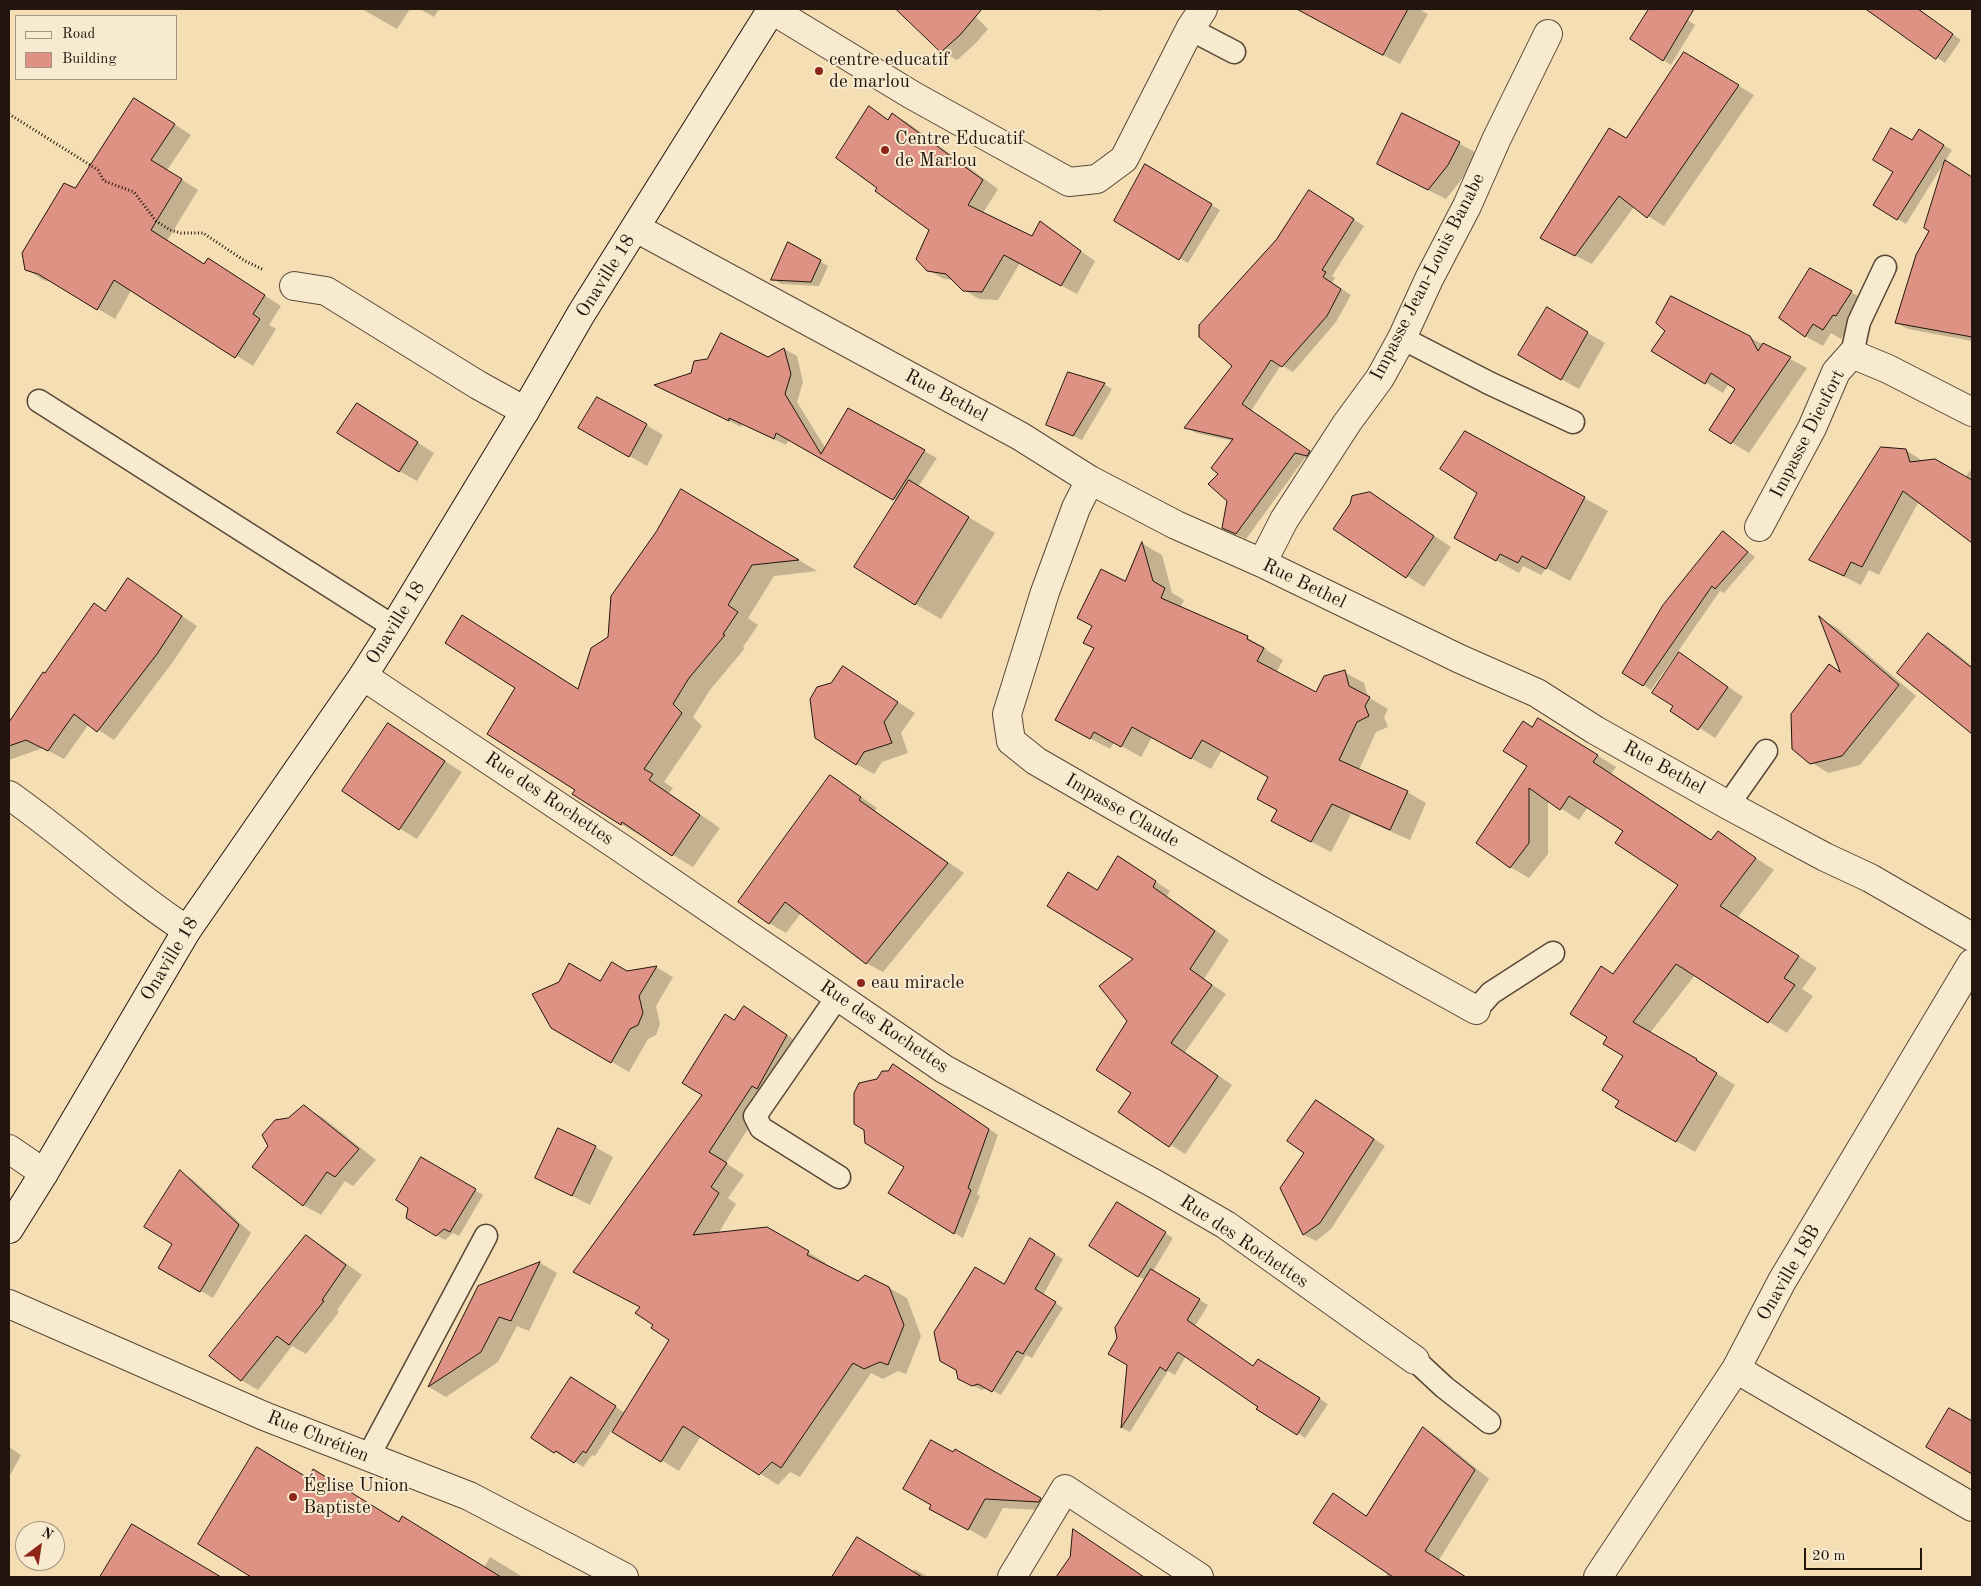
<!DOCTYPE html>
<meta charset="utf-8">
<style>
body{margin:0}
#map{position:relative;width:1981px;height:1586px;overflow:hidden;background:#f5deb4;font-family:"Old Standard TT",serif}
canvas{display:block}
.frame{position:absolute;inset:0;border:10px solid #22150d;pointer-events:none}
.legend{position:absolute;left:15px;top:15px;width:162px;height:65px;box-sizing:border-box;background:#f8eace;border:1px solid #a29581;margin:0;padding:6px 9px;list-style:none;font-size:15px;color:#22150d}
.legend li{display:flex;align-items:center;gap:10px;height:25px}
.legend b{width:25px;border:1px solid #a29581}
.north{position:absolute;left:15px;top:1521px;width:50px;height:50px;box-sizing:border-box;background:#f8eace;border:1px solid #a29581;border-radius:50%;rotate:31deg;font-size:14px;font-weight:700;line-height:20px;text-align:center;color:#22150d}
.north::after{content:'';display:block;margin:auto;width:18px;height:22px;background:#8f2418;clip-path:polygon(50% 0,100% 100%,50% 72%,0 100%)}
.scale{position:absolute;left:1804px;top:1548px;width:118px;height:22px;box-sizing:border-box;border:2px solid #22150d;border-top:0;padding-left:6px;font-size:15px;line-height:18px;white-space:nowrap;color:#22150d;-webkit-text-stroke:4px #f8eace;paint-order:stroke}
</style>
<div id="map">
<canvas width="1981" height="1586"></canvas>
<div class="frame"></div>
<ul class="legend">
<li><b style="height:6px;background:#f8eace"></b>Road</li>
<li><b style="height:14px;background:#de9283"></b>Building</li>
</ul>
<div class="north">N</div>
<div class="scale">20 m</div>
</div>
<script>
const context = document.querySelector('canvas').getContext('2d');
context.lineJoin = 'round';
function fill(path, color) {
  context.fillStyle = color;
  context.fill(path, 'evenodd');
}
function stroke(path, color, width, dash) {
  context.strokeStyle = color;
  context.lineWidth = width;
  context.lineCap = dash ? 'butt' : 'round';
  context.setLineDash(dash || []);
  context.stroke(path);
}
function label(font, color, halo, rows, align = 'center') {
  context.font = font + ' "Old Standard TT",serif';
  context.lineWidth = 4;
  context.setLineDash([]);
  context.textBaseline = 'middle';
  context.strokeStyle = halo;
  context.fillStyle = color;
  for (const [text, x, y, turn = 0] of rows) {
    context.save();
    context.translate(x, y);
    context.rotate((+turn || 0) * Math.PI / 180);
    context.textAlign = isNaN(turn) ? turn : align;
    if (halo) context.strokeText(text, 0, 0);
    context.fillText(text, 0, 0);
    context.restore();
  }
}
fill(new Path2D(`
 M362 9H410L397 29Z
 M420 9H439L434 17Z
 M923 9H968L988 29 975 44 957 60 941 51 911 22Z
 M1085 9H1102L1101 11Z
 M1297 9H1419L1428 14 1400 64Z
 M1652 9H1672L1695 25 1671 65 1632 39Z
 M1888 9H1917L1961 40 1945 63 1881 18Z
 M1700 63 1754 95 1664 226 1634 207 1592 264 1558 247 1626 139Z
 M870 108 889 120 893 115 908 123 998 189 983 213 1032 238 1040 223 1095 261 1077 294 1020 263 998 300 979 299 964 290 955 280 944 279 928 270 930 230 878 187Z
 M151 109 191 135 167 170 198 190 167 241 205 265 225 270 281 306 269 325 276 329 253 366 132 289 115 319 55 283 43 280 26 269 75 190Z
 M1403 115 1477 153 1465 175 1446 199 1396 174Z
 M1919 131 1952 150 1906 224 1875 205Z
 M1946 162 1972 178V341L1908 329 1896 323 1930 230Z
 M1146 166 1220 210 1188 263 1116 220Z
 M1320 197 1364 226 1332 276 1335 278 1332 283 1351 295 1336 322 1293 372 1281 365 1251 411 1320 458 1318 461 1305 458 1246 539 1223 528 1229 501 1220 473 1233 441 1196 433 1186 427 1234 365Z
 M789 244 828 266 819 286 781 284 773 279Z
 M1810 270 1869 302 1850 324 1841 339 1831 333 1823 346 1805 336Z
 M1547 309 1605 343 1579 389 1561 379Z
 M1749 337 1807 368 1749 453 1711 430 1737 388 1729 383 1723 393 1653 351Z
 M784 349 797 356 803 382 797 402 826 449 849 410 937 458 918 487 995 533 941 619 915 604 897 501 789 439 786 445 742 424 741 427 657 385 768 358Z
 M1104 384 1112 389 1082 440 1048 425Z
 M374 415 434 453 417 481 399 471Z
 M646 425 663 435 647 466 580 428Z
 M1465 433 1608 511 1570 581 1546 568 1541 575 1523 566 1519 573 1479 551V492Z
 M1906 450 1924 462 1965 477 1972 469V540L1919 501 1879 575 1869 570 1861 585 1810 560Z
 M1370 493 1451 547 1424 587 1335 528Z
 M703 502 817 571 774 576 748 618 758 625 743 647 745 648 710 690 693 717 702 726 664 782 673 788 669 793 720 828 693 867 621 824 576 789 579 690 610 638Z
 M1724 533 1755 557 1724 593 1720 591 1651 690 1643 685Z
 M1143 544 1162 555 1172 593 1184 600 1180 608 1248 638 1267 649 1266 650 1283 660 1276 673 1317 694 1344 672 1364 683 1368 697 1388 709 1384 717 1388 727 1376 732 1359 770 1407 792 1426 803 1410 840 1351 814 1331 852 1292 832 1278 810 1270 777 1222 750 1211 769 1152 737 1141 757 1114 742 1110 749 1076 731 1095 649 1084 642 1126 583Z
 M129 580 197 626 172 663 114 740 89 724 64 759 43 748 9 760V724L43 673 45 675 95 604 106 611Z
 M1822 619 1837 628 1916 696 1860 765 1828 773 1811 762 1841 673Z
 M1928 635 1946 645 1972 666V732L1969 730Z
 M1680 654 1743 697 1715 738 1672 710 1675 706Z
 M861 678 915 713 901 733 908 753 882 762 874 774 856 764Z
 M388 724 462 772 417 839 399 828Z
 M1533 728 1557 730 1616 767 1611 774 1712 840 1718 833 1774 870 1738 917 1817 968 1802 989 1813 996 1787 1033 1695 975 1650 1033 1715 1071 1714 1072 1735 1085 1695 1152 1617 1106 1621 1100 1625 1056 1608 1037 1613 975 1680 885 1624 830 1588 807 1579 820 1548 800V854L1529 878 1510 867 1529 765Z
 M830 777 847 787 877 808 875 811 964 873 883 972 866 963 801 913 786 933 769 923Z
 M1119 857 1170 891 1167 896 1229 940 1204 979 1226 994 1185 1052 1232 1085 1185 1154 1120 1112 1133 1092 1129 1021 1135 959 1097 891Z
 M656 967 673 977 656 1006 660 1024 656 1035 648 1039 629 1072 552 1027 601 982 627 972Z
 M745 1007 804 1046 770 1095 726 1163 744 1175 728 1198 736 1204 718 1234 767 1228 826 1263 824 1265 858 1283 889 1288 907 1298 921 1336 906 1374 898 1371 883 1379 871 1373 800 1477 790 1472 778 1485 701 1436 679 1471 612 1430 595 1456 592 1455 583 1467 565 1455 563 1457 555 1452 580 1383 625 1413 671 1339 641 1307 704 1094 735 1021Z
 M903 1071 998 1135 977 1194 980 1196 963 1238 954 1233 906 1166 878 1080 888 1073Z
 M304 1107 322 1117 376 1160 353 1186 345 1181 321 1215 303 1205 289 1120Z
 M1328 1108 1385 1146 1331 1229 1316 1241 1304 1235 1282 1188 1306 1153Z
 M595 1147 613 1157 590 1205 537 1178Z
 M422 1159 483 1195 459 1236 453 1233 445 1240 407 1218Z
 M180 1172 192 1179 251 1233 213 1298 160 1267 174 1244Z
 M1126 1208 1173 1238 1153 1271 1208 1305 1195 1326 1254 1367 1267 1365 1328 1404 1305 1438 1186 1356 1175 1375 1168 1371 1130 1432 1122 1428 1128 1364 1146 1281 1138 1276Z
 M306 1237 322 1246 362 1275 337 1310 339 1312 306 1354 292 1346 258 1390 241 1380Z
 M1030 1240 1063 1259 1043 1295 1063 1308 1032 1358 1026 1355 1001 1395 988 1388 981 1390 959 1378Z
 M540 1263 557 1273 529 1331 517 1326 498 1362 446 1397 429 1387 479 1287Z
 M1950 1409 1972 1422V1473L1936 1452Z
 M1424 1429 1438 1437 1489 1479 1439 1560 1458 1573 1455 1577H1385L1388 1573 1333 1495 1368 1517Z
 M9 1447 21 1455 9 1477Z
 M955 1451 1058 1509 1057 1511 1003 1508 986 1539 931 1508Z
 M308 1480 400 1523 484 1568 490 1557 523 1577H254L199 1544Z
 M132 1525 204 1568 198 1577H101Z
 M857 1538 913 1572 914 1569 928 1577H833Z`), '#0003');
const building = new Path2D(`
 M896 9H982L960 35 941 52Z
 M1297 9H1408L1383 55Z
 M1649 9H1694L1663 61 1630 39Z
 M1866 9H1918L1953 34 1936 59Z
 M1684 52 1739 85 1647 218 1619 196 1575 256 1540 238 1609 128 1626 138Z
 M134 98 175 124 151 160 182 179 151 230 204 264 208 258 265 295 253 314 260 319 235 358 114 280 97 310 38 274 25 270 22 253 64 183 75 188Z
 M869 106 888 120 892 113 983 180 968 205 1032 236 1040 221 1081 251 1061 286 1004 255 982 292 963 291 946 274 927 271 916 259 929 230 875 191 877 188 836 158Z
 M1402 113 1460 142 1448 165 1428 190 1377 164Z
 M1891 128 1912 140 1919 129 1944 145 1897 220 1873 205 1893 172 1873 160Z
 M1945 160 1972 177V337L1895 323 1916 255 1929 231 1924 228Z
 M1145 164 1212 204 1179 260 1114 221Z
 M1309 190 1354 219 1322 270 1326 272 1323 277 1341 289 1327 316 1282 367 1271 360 1242 404 1310 451 1307 456 1295 453 1236 534 1222 528 1227 501 1208 484 1218 474 1211 468 1233 439 1184 428 1232 366 1199 337V325L1276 240Z
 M788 242 821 260 811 282 771 280Z
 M1810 268 1852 291 1836 316 1833 315 1823 330 1813 324 1805 337 1779 318Z
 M1671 296 1750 336 1758 351 1763 343 1791 357 1731 444 1709 430 1735 389 1711 373 1705 384 1651 351 1665 331 1656 323Z
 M1547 307 1588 332 1561 380 1518 355Z
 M721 333 768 357 784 348 791 374 785 394 821 454 848 408 925 450 893 500 776 433 774 439 729 418V421L654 385 691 373 694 361 707 359Z
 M1068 372 1105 383 1073 436 1046 425Z
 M597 397 647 424 629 457 578 428Z
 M357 403 418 442 399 472 337 433Z
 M1465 431 1585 497 1546 569 1522 556 1518 563 1500 554 1496 561 1454 538 1477 493 1440 469Z
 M1881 447 1906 449 1910 462 1935 459 1972 480V543L1903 491 1862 567 1851 562 1844 576 1809 560Z
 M909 480 969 517 915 605 854 567Z
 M681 489 799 560 752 565 728 605 738 612 723 634 725 635 689 678 673 704 682 713 644 769 653 774 649 780 700 815 672 856 622 822 621 825 572 794 575 790 487 734 515 688 445 643 462 615 578 689 591 648 608 637 611 596 656 532Z
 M1370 492 1434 536 1406 578 1333 529 1350 504 1352 496Z
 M1723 531 1748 552 1715 589 1712 586 1643 686 1622 673 1663 605Z
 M1142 542 1153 581 1165 588 1161 598 1248 636 1247 639 1264 648 1257 661 1316 692 1324 676 1345 670 1349 686 1370 697 1365 706 1369 716 1357 722 1339 760 1408 791 1390 830 1332 804 1311 842 1271 821 1277 810 1257 799 1268 777 1202 740 1191 759 1132 727 1121 747 1094 732 1090 739 1055 720 1094 648 1083 643 1092 626 1077 618 1101 569 1125 581Z
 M128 578 182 616 157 654 97 732 74 714 48 751 26 740 9 746V722L43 672 45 673 94 603 105 611Z
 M1819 616 1899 685 1842 756 1810 764 1792 749 1791 714 1829 664 1840 672Z
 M1928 633 1972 668V734L1897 673Z
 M1679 652 1728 687 1698 730 1670 711 1673 706 1652 693Z
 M843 666 898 702 884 722 892 743 864 752 856 765 815 738 810 699 817 687 831 683Z
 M1538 718 1598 755 1593 762 1711 840 1718 831 1756 858 1720 906 1799 956 1784 978 1795 985 1768 1023 1676 964 1633 1022 1697 1059 1696 1060 1717 1073 1676 1142 1615 1107 1619 1101 1602 1090 1623 1056 1603 1044 1607 1037 1570 1014 1601 966 1613 974 1678 885 1615 843 1623 831 1569 796 1560 810 1529 788V843L1510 868 1476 843 1527 766 1503 751 1523 721 1532 727Z
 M388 723 445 761 399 830 342 791Z
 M830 775 861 797 859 800 948 863 866 964 785 902 769 924 738 902Z
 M1118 856 1156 881 1153 887 1215 931 1190 969 1212 985 1171 1043 1218 1076 1169 1147 1118 1112 1131 1093 1096 1070 1127 1021 1099 986 1133 959 1047 906 1068 872 1097 890Z
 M612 962 627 971 657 966 639 996 643 1013 638 1025 630 1029 611 1063 551 1028 532 994 559 982 569 963 600 981Z
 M744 1006 787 1035 757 1089 752 1086 709 1152 727 1163 711 1187 719 1193 693 1235 767 1227 809 1251 807 1255 858 1281 865 1275 889 1287 904 1325 888 1365 880 1362 864 1369 853 1363 781 1468 772 1462 759 1475 683 1426 661 1462 612 1432 669 1340 651 1328 653 1325 635 1313 640 1307 573 1272 702 1095 682 1083 725 1014 734 1020Z
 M893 1064 989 1129 968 1188 971 1190 954 1234 888 1193 904 1167 865 1143 864 1130 854 1124V1093L859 1083 877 1079 882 1071H888Z
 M1316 1100 1374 1139 1320 1223 1303 1235 1280 1188 1304 1153 1287 1141Z
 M304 1105 359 1149 335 1177 327 1172 303 1206 252 1167 268 1146 262 1135 275 1120 288 1118Z
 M558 1128 596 1146 572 1196 535 1178Z
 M421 1157 476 1189 450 1232 444 1229 436 1236 406 1218 408 1208 396 1200Z
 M180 1170 239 1225 200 1292 158 1268 172 1244 144 1227Z
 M1117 1202 1166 1232 1138 1277 1089 1246Z
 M306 1235 346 1265 322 1300 324 1301 289 1345 277 1336 241 1381 209 1356Z
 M1030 1238 1055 1254 1035 1289 1056 1302 1023 1354 1017 1351 992 1392 978 1384 972 1386 958 1379 956 1370 940 1361 934 1332 975 1267 1004 1284Z
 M540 1262 511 1321 499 1317 481 1352 428 1387 478 1286Z
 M1151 1269 1200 1299 1187 1320 1253 1366 1258 1359 1320 1398 1297 1435 1256 1409 1258 1407 1178 1352 1166 1371 1160 1367 1121 1428 1127 1365 1108 1354 1117 1338 1115 1328Z
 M571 1377 616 1406 586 1453 583 1451 574 1463 556 1451 554 1453 531 1438Z
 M1949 1408 1972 1421V1474L1926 1447Z
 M1423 1427 1475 1470 1425 1551 1466 1577H1393L1313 1523 1333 1493 1366 1516Z
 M931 1440 953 1452 955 1449 1041 1498 1039 1502 985 1499 968 1530 929 1509 931 1505 903 1489Z
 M257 1447 308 1478 313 1469 399 1522 402 1516 501 1577H251L198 1544Z
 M132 1524 221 1577H100Z
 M1073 1529 1144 1577H1056L1070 1557Z
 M857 1537 922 1577H832Z`);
fill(building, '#de9283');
stroke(building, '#22150d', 1);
const lane = new Path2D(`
 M1190 29 1234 52
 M1402 338 1489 383 1573 422
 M1852 354 1859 322 1885 267
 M39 401 394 627
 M1728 805 1766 751
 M838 996 755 1116 761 1128 839 1177
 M1476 1010 1491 993 1553 953
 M1415 1360 1444 1387 1489 1422
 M368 1457 486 1236`);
const street = new Path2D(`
 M772 10 912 95 1069 182 1097 179 1124 159 1190 29 1203 9
 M636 228 1020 436 1090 480 1176 525 1262 563 1460 659 1537 693 1595 730 1728 805 1825 857 1870 878 1972 937
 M294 286 326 291 478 385 525 411
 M1090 480 1076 508 1045 592 1007 714 1011 741 1036 761 1256 888 1476 1010
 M1759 527 1812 428 1836 372 1852 354 1888 369 1972 412
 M1262 563 1284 520 1347 423 1380 378 1402 338 1429 279 1467 206 1497 138 1548 34
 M363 676 618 846 944 1069 1155 1184 1226 1225 1415 1360
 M9 795C70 838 124 889 187 930
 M9 1149 44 1173
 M9 1304 264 1416 469 1496 624 1577
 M1736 1369 1972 1507
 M1012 1577 1065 1489 1199 1577
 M1598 1577 1736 1369 1782 1281 1972 963`);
const secondary = new Path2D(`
 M9 1229 44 1173 187 930 363 676 394 627 525 411 581 314 772 9`);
stroke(lane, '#574737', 25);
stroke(street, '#574737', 30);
stroke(secondary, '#22150d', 30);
stroke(new Path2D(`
 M9 114 98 170 104 181 134 192 156 221 170 230 181 233H203L245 261 264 270`), '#22150d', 3, [1, 2.5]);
stroke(lane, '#f8eace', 22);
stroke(street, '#f8eace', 28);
stroke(secondary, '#f8eace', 28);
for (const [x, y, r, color] of [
 [819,71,5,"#8f2418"],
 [885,150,5,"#8f2418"],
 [861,983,5,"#8f2418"],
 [293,1497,5,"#8f2418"]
]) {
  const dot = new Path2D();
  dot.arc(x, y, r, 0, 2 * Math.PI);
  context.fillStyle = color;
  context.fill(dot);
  stroke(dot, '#f8eace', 2);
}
label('19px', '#22150d', '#f8eace', [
 ["centre educatif",829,60],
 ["de marlou",829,82],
 ["Centre Educatif",895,139],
 ["de Marlou",895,161],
 ["eau miracle",871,983],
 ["Église Union",303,1486],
 ["Baptiste",303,1508]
], 'left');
label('19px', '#22150d', '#f8eace', [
 ["Onaville 18",606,276,-58],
 ["Impasse Jean-Louis Banabe",1428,277,-63],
 ["Rue Bethel",946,396,28],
 ["Impasse Dieufort",1808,434,-63],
 ["Rue Bethel",1304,584,26],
 ["Onaville 18",396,623,-58],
 ["Rue Bethel",1664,768,29],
 ["Rue des Rochettes",549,799,34],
 ["Impasse Claude",1122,811,30],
 ["Onaville 18",170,959,-59],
 ["Rue des Rochettes",884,1027,34],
 ["Rue des Rochettes",1244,1242,34],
 ["Onaville 18B",1789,1273,-60],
 ["Rue Chrétien",318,1437,22]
]);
</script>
